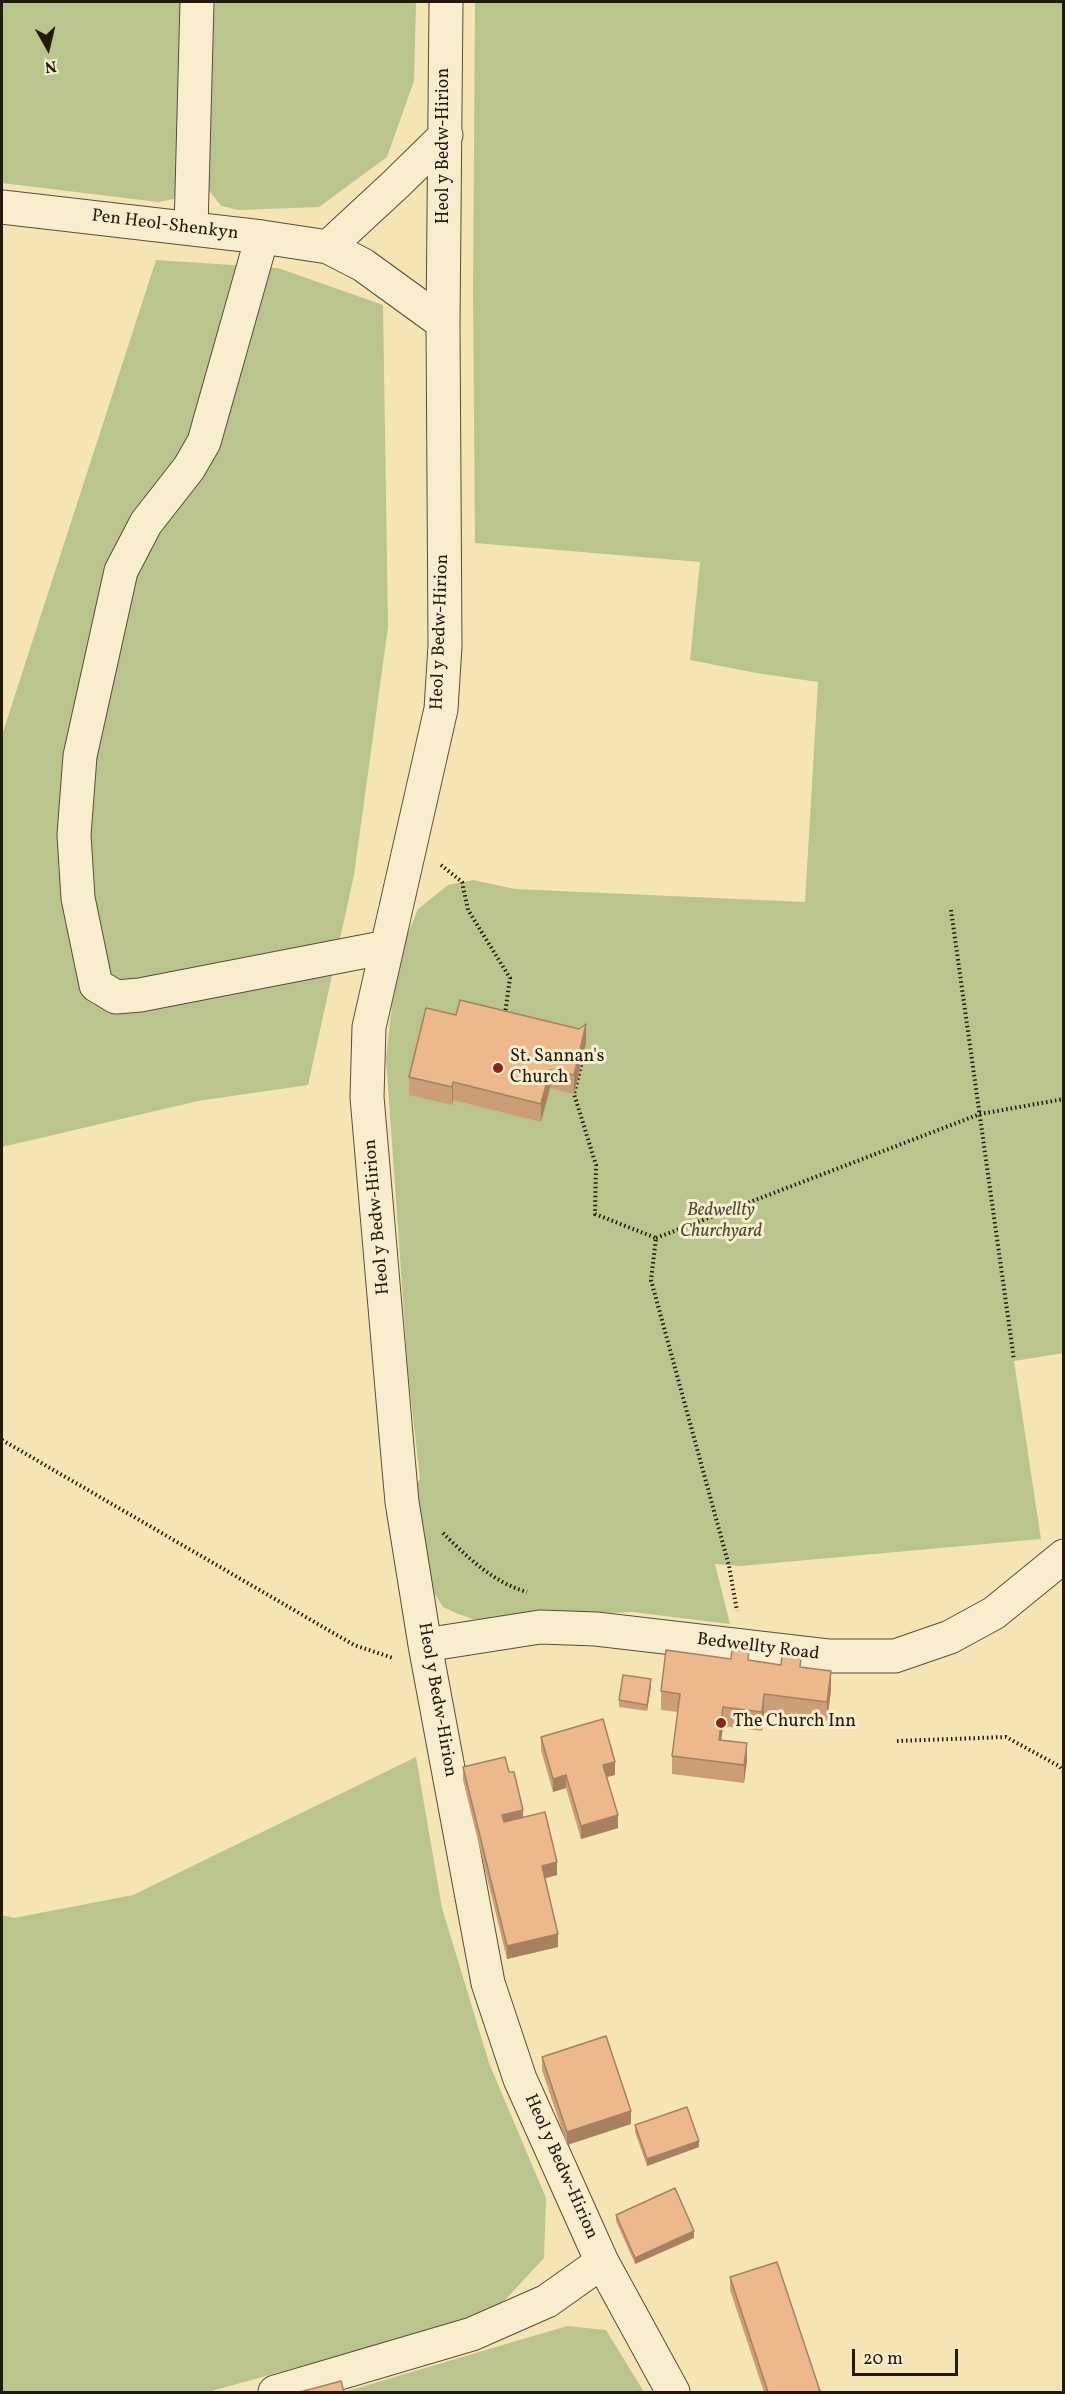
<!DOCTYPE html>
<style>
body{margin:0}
#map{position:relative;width:1065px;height:2394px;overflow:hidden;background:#f5e5b4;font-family:Vollkorn,serif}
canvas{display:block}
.frame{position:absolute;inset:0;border:3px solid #231a0f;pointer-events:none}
.north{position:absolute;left:18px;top:18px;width:60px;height:60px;-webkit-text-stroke:4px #f8eece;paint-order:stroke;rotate:172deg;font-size:16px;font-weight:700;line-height:24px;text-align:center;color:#231a0f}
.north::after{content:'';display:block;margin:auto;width:21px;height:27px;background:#231a0f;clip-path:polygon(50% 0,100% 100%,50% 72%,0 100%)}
.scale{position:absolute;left:852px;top:2349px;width:106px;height:27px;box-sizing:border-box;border:3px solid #231a0f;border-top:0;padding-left:8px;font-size:18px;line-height:21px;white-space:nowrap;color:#231a0f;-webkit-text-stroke:4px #f8eece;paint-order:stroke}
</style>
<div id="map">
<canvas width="1065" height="2394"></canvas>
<div class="frame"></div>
<div class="north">N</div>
<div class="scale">20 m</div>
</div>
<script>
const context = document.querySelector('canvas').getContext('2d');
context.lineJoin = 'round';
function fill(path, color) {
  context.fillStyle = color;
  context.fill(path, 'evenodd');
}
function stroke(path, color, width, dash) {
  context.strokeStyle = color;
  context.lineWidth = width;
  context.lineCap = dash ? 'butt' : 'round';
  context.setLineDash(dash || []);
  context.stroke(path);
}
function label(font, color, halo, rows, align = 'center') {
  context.font = font + ' Vollkorn,serif';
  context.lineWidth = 6;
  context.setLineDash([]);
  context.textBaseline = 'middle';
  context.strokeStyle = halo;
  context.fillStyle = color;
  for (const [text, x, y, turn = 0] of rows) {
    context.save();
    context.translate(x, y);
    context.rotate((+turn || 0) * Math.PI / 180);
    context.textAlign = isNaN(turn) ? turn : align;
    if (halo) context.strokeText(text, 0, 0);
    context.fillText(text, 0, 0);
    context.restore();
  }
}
fill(new Path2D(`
 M2 2H416L414 81 387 157 319 207 239 210 221 206 205 185 179 198 158 202 2 183Z
 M475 2H1063L1064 1353 1014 1361 1041 1539 740 1566 715 1564 730 1624 632 1612 473 1619 458 1614 443 1607 430 1587 415 1487 420 1479 408 1372 386 1058 397 960 418 909 448 885 473 880 515 889 805 902 818 682 756 673 690 660 700 562 475 543 473 292Z
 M156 260 278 268 383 305 388 627 354 875 308 1085 198 1101 2 1147V735Z
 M416 1757 442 1908 489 2063 546 2198 544 2258 505 2300 471 2319 208 2392H2V1915L14 1918 133 1895Z
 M567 2326 606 2330 644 2392H344Z`), '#bac58e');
const minor = new Path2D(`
 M446 2 443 323 445 646 441 709 369 1027 367 1097 396 1435 402 1502 425 1645 488 1983 520 2079 602 2262 673 2392
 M2 207 262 237 328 247 363 265 443 323
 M191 229 197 2
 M262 237 204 442 189 468 146 523 121 571 80 756 74 835 78 898 96 985 116 997 140 995 387 947
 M328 247 396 184 446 135
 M425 1645 540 1627 596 1629 828 1656H895L950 1637 994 1613 1064 1556
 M275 2392 472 2334 547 2301 602 2262`);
stroke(minor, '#584d38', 35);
stroke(new Path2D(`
 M441 865 462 882 468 910 510 978 505 1014
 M951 910 1014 1360
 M581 1065 574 1094 596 1165 595 1214 656 1238 651 1280 729 1566 737 1611
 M656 1238 980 1114 1064 1099
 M2 1440 354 1645 393 1658
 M443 1533C467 1557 494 1583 527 1592
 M897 1741 1006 1737 1059 1766 1064 1772`), '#231a0f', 4, [1.5, 3]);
stroke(minor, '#f8eece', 33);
fill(new Path2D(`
 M456 1015 586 1043 574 1094 550 1088 541 1122 453 1100 452 1105 409 1095V1077Z
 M731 1659 801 1667 831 1690 827 1721 764 1713 762 1731 723 1726 721 1740 747 1761 744 1783 672 1774V1756L678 1712 661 1710V1691Z
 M651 1686 647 1711 619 1707V1700Z
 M541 1737 615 1775 607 1777 618 1828 581 1839 566 1788 553 1792 541 1750Z
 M463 1767 509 1772 523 1817 557 1875 545 1878 558 1947 507 1959 463 1780Z
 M542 2057 631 2124 567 2145 542 2070Z
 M635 2125 699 2147 647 2166 635 2132Z
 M616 2215 694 2238 635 2264 616 2221Z
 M730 2277 820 2392H764L730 2290Z`), '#cb9e78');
fill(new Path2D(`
 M586 1024V1043L574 1094V1075Z
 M550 1070V1088L541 1122V1104Z
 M453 1082V1100L452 1105V1087Z
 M831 1671V1690L827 1721V1702Z
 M651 1679V1686L647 1711V1705Z
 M764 1694V1713L762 1731V1712Z
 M723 1707V1726L719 1758V1740Z
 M747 1743V1761L744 1783V1765Z
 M615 1762V1775L603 1778V1765Z
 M566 1775V1788L553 1792V1779Z
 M523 1810V1823L502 1828V1815Z
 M618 1815V1828L581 1839V1826Z
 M557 1862V1875L542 1879V1866Z
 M558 1934V1947L507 1959V1946Z
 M631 2111V2124L567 2145V2132Z
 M699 2141V2147L647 2166V2159Z
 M694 2231V2238L635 2264V2258Z`), '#a58162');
const building = new Path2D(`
 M460 1000 579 1029 586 1024 574 1075 550 1070 541 1104 453 1082 452 1087 409 1077 426 1008 456 1015Z
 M732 1648 749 1650 748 1660 781 1665 782 1656 801 1658 800 1667 831 1671 827 1702 764 1694 762 1712 723 1707 719 1740 747 1743 744 1765 672 1756 680 1694 661 1691 666 1650 731 1659Z
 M623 1675 651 1679 647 1705 619 1700Z
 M603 1719 615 1762 603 1765 618 1815 581 1826 566 1775 553 1779 541 1737Z
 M505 1757 509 1772H514L523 1810 502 1815 504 1822 545 1812 557 1862 542 1866 558 1934 507 1946 463 1767Z
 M606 2036 631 2111 567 2132 542 2057Z
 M687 2107 699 2141 647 2159 635 2125Z
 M675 2188 694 2231 635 2258 616 2215Z
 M777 2262 820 2391 815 2392H768L730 2277Z
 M341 2381 344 2392H300Z`);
fill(building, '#ecb88c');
stroke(building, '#a58162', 1.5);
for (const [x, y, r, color] of [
 [498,1068,6,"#8f2418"],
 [721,1723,6,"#8f2418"]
]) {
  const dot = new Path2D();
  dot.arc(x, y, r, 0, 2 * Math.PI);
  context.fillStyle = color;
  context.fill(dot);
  stroke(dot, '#f8eece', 2);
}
label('18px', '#231a0f', '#f8eece', [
 ["Heol y Bedw-Hirion",445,146,-90],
 ["Pen Heol-Shenkyn",165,226,7],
 ["Heol y Bedw-Hirion",441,632,-88],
 ["Heol y Bedw-Hirion",378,1217,-95],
 ["Bedwellty Road",758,1648,7],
 ["Heol y Bedw-Hirion",436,1700,80],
 ["Heol y Bedw-Hirion",560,2167,66]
]);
label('18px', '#231a0f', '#f8eece', [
 ["St. Sannan's",510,1058],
 ["Church",510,1079],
 ["The Church Inn",733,1723]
], 'left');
label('italic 18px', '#504d35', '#f8eece', [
 ["Bedwellty",721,1212],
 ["Churchyard",721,1233]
]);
</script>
